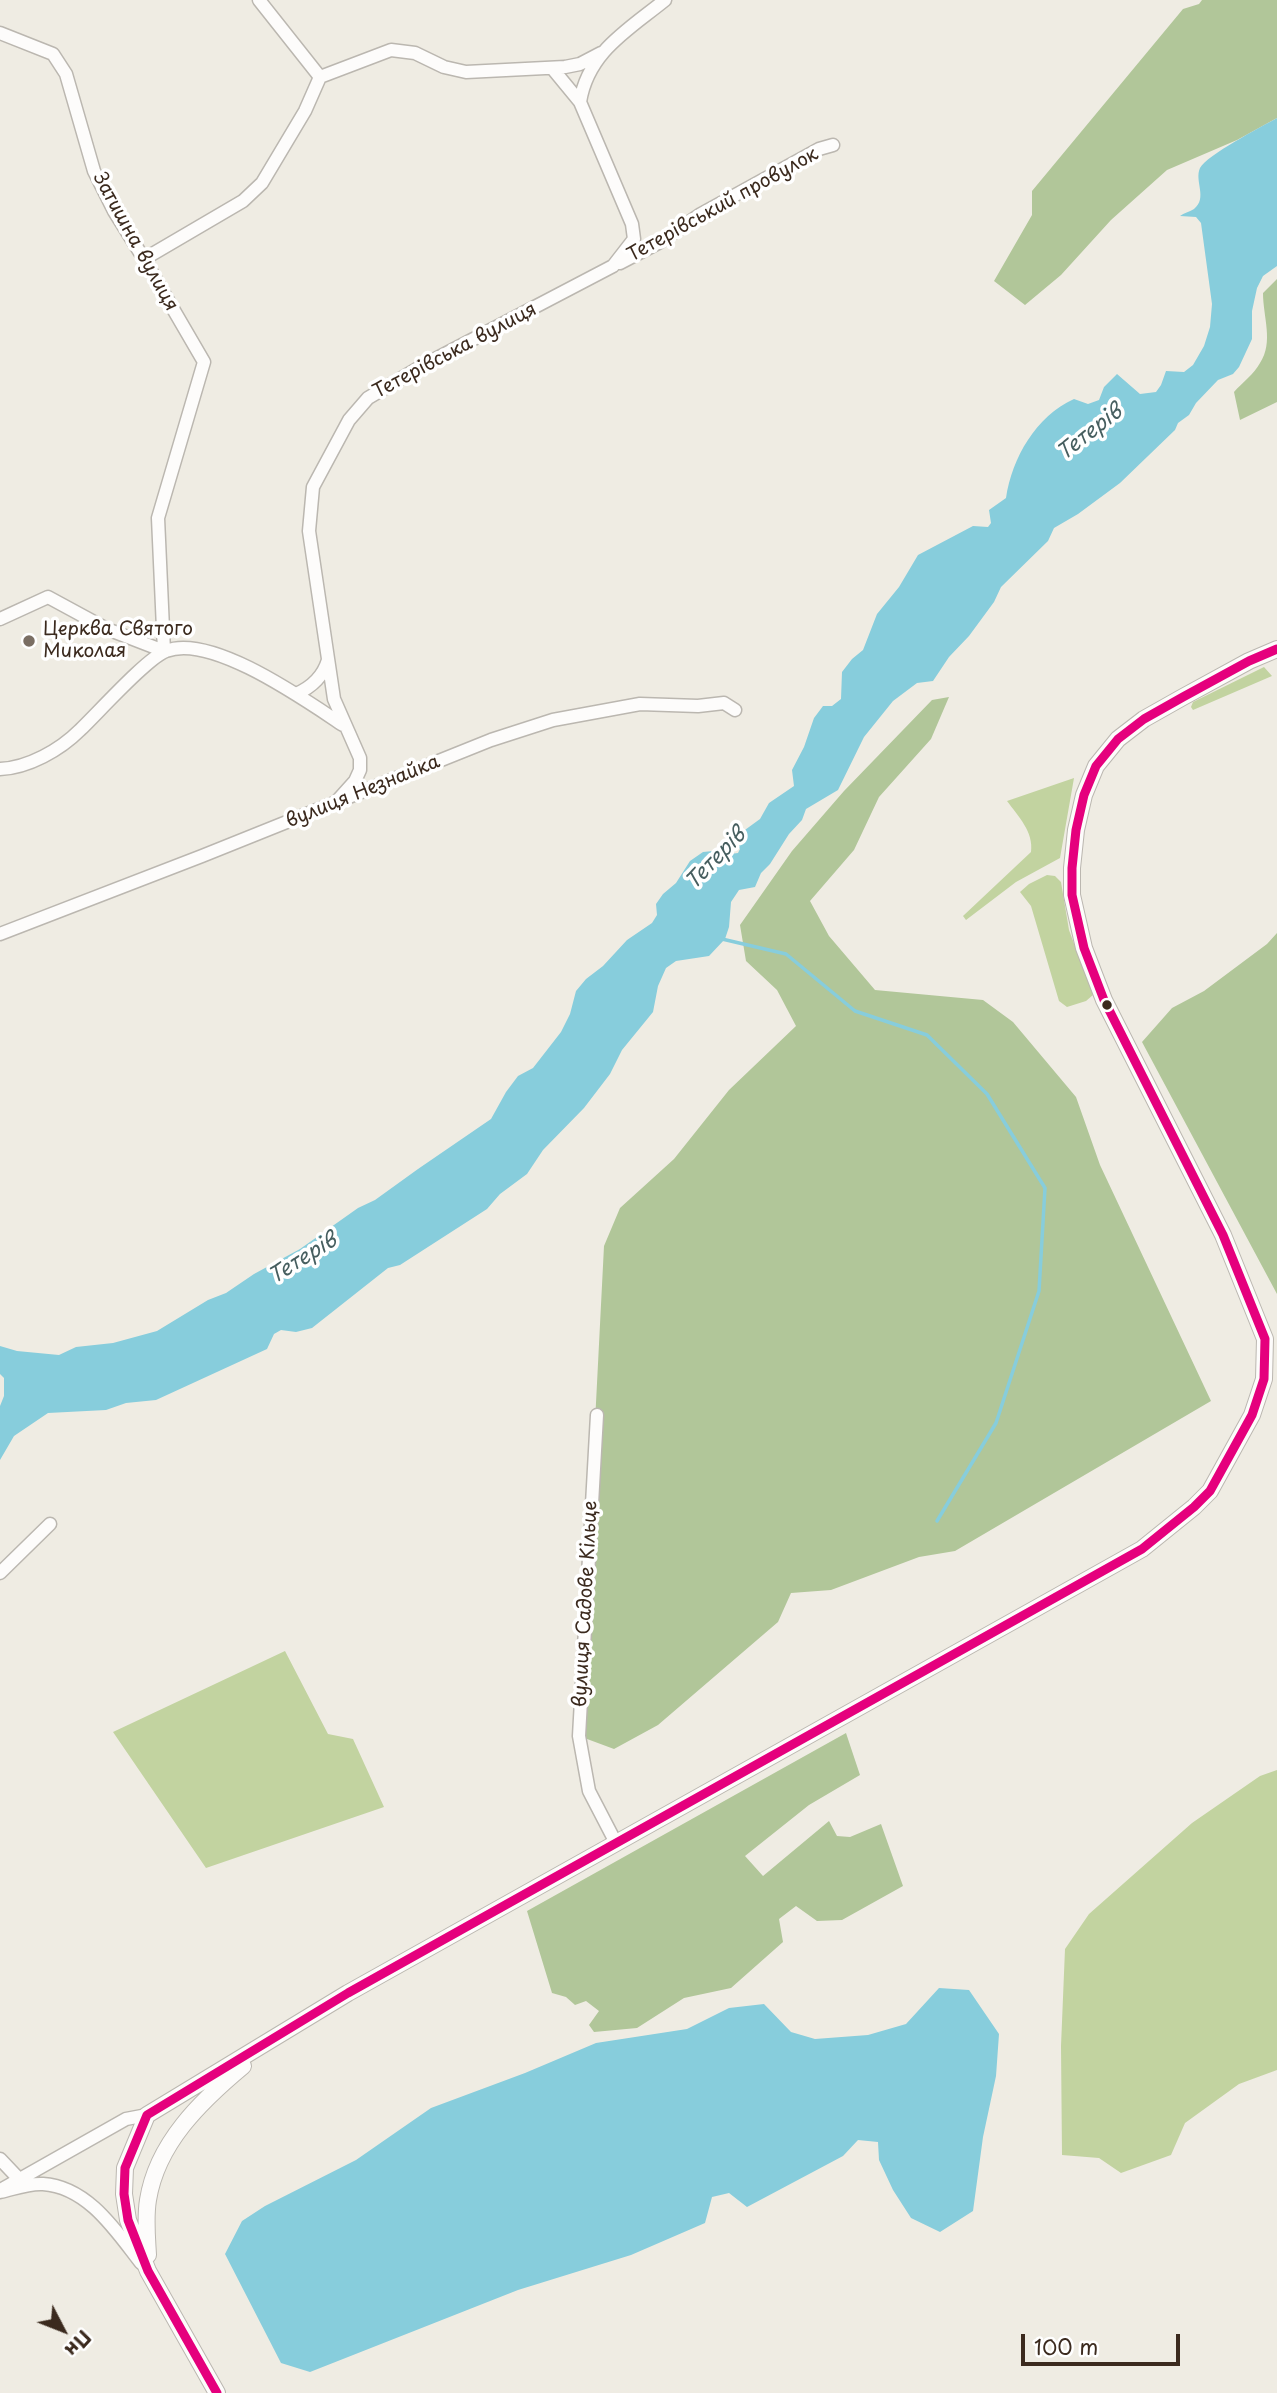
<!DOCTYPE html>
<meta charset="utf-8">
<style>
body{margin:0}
#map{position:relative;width:1277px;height:2393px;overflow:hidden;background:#efece3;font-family:"Playpen Sans",sans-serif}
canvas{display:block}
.north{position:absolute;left:28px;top:2295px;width:70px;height:70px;-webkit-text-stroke:5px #fff;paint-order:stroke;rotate:132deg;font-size:19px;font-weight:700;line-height:28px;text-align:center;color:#3b2a1e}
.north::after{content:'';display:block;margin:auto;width:24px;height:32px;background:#3b2a1e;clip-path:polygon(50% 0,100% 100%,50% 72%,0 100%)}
.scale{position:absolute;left:1021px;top:2334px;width:159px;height:32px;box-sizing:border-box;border:4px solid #3b2a1e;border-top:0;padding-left:9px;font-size:21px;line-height:24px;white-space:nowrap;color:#3b2a1e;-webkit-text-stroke:5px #fff;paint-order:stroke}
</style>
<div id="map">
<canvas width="1277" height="2393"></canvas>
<div class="north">Пн</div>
<div class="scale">100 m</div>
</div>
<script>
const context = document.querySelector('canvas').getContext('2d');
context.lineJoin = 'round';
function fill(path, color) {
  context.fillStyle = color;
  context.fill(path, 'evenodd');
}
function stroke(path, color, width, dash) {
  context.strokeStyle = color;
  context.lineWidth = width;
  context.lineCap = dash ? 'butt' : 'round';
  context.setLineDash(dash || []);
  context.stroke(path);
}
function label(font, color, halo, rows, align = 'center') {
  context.font = font + ' "Playpen Sans",sans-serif';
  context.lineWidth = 7;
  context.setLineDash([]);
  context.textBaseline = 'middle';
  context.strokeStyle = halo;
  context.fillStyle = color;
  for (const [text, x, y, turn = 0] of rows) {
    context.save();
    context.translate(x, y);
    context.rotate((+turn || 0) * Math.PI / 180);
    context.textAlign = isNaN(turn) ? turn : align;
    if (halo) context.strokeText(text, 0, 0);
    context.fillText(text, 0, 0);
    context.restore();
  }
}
fill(new Path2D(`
 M1264 667 1272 676 1193 710 1191 707 1193 702Z
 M1074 778 1060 858 1016 882 966 920 963 916 1031 852C1034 832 1018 816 1007 801Z
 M1047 875 1055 876 1061 882 1069 930 1093 995 1086 1001 1067 1007 1059 1001 1031 906 1020 892 1029 884Z
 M285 1651 328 1734 353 1739 384 1807 206 1868 113 1732Z
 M1277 1770V2070L1239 2084 1185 2123 1171 2155 1121 2173 1099 2158 1062 2155 1061 2046 1065 1949 1089 1914 1192 1823 1260 1776Z`), '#c2d3a0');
fill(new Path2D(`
 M1202 0H1277V118L1237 140 1167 170 1111 220 1061 275 1025 305 994 281 1032 215V191L1183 9 1199 4Z
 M1277 279V402L1240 420 1234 392C1242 383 1254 374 1260 363 1274 342 1263 317 1263 293Z
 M949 697 931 739 879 797 854 850 810 901 829 936 875 990 983 1000 1013 1022 1076 1097 1100 1165 1211 1401 955 1551 919 1557 831 1590 791 1593 778 1622 658 1725 614 1749 579 1736 604 1246 620 1208 674 1159 729 1090 796 1026 777 990 746 961 740 925 792 851 844 791 932 700Z
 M1277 933V1294L1142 1042 1172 1008 1204 991 1267 944Z
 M846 1733 860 1775 809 1805 745 1856 763 1876 829 1821 837 1836 850 1837 881 1824 903 1886 842 1920 817 1921 796 1906 779 1919 783 1942 731 1988 684 1998 637 2028 594 2032 589 2025 599 2011 586 2001 575 2005 566 1997 552 1993 527 1911Z`), '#b1c699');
fill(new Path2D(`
 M1277 118V266L1263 276 1257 288 1252 311V339L1239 367 1233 374 1218 380 1196 403 1189 415 1178 423 1175 430 1120 483 1078 514 1054 528 1048 541 1001 587 994 602 969 636 949 657 933 681 917 683 893 701 864 737 838 790 806 809 802 820 789 834 770 864 761 873 755 887 739 890 731 902 729 927 725 939 709 956 676 961 666 968 658 986 653 1012 622 1050 610 1074 584 1108 543 1150 527 1174 500 1194 487 1209 400 1265 388 1268 312 1328 296 1332 281 1330 274 1334 267 1349 156 1400 126 1403 106 1410 48 1413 14 1436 0 1460V1406L4 1396V1378L0 1374V1346L17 1351 59 1355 76 1347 113 1343 157 1331 208 1300 226 1293 254 1274 300 1249 358 1208 375 1200 418 1169 491 1119 506 1092 518 1076 533 1068 561 1032 570 1014 576 991 586 979 603 966 627 940 652 923 657 915 656 904 663 894 676 883 690 861 703 852 723 850 730 854 738 853 740 849 737 845 738 835 760 819 769 803 794 786 792 770 804 747 814 718 823 706H832L841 699 842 672 852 659 863 650 877 614 899 587 918 555 973 526 988 527 991 523 989 510 1006 498C1012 458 1036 416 1074 399L1088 404 1099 400 1104 387 1117 374 1140 394 1156 392 1161 385 1166 371 1184 372 1193 365 1204 346 1210 327 1212 304 1201 223 1196 217 1180 216C1184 213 1189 212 1194 209 1208 198 1194 181 1200 168 1207 155 1261 127 1277 118Z
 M939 1988 969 1990 999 2034 996 2076 983 2137 973 2211 940 2232 911 2218 893 2190 879 2160 878 2142 858 2140 843 2156 747 2207 729 2193 712 2197 705 2223 631 2255 518 2290 310 2372 281 2363 225 2254 242 2221 265 2206 356 2160 431 2108 525 2073 596 2043 687 2029 729 2008 764 2004 791 2032 815 2039 868 2035 906 2024Z`), '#87cddc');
stroke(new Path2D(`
 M722 939 786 954 855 1011 927 1035 987 1094 1045 1188 1039 1291 996 1423 937 1521`), '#87cddc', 3.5);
const minor = new Path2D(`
 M259 0 320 77
 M0 33 53 54 66 74 94 171 114 211 144 259 204 362 158 518 164 651 107 629 48 597 0 619
 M580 102C588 52 628 30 665 0
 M144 259 243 201 262 183 305 111 320 77 391 50 415 53 444 67 466 72 565 67 580 64 601 53
 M620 263 660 242 701 214 819 149 833 145
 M296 694C312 687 323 677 328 660
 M0 769C28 768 60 750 80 730 98 713 147 658 166 651 211 633 305 700 343 725
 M337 801 355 781 360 770V758L334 699 309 531 313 487 349 420 368 398 422 366 613 266 634 239 632 224 580 102 552 68
 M0 934 202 856 491 740 553 720 640 704 698 706 724 703 735 710
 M597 1415 579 1736 589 1791 616 1843
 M0 1573 50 1524
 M0 2159 19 2179
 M4 2188 126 2119 147 2115
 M0 2192C14 2189 28 2183 43 2184 88 2187 116 2231 141 2263`);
const tertiary = new Path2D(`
 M148 2255C147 2237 145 2218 148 2200 157 2143 201 2101 243 2066
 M217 2393 148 2271 128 2220 124 2194 125 2168 147 2115 348 1993 1142 1549 1194 1507 1210 1491 1252 1415 1264 1379 1265 1339 1223 1235 1104 1000 1084 948 1072 895V868L1076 830 1084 795 1096 766 1118 739 1144 719 1183 697 1249 661 1277 649`);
stroke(minor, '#bbb7b0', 15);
stroke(tertiary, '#bbb7b0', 18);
stroke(minor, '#fdfcfb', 12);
stroke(tertiary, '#fdfcfb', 16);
stroke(new Path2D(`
 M217 2393 148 2271 128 2220 124 2194 125 2168 147 2115 348 1993 1142 1549 1194 1507 1210 1491 1252 1415 1264 1379 1265 1339 1223 1235 1104 1000 1084 948 1072 895V868L1076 830 1084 795 1096 766 1118 739 1144 719 1183 697 1249 661 1277 649`), '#e5007d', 9);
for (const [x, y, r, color] of [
 [29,641,7,"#7a6e63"],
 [1107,1005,6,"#3b2a1e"]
]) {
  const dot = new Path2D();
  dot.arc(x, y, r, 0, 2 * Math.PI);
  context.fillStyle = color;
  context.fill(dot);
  stroke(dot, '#fff', 2.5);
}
label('19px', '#3b2a1e', '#fff', [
 ["Тетерівський провулок",723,205,-29],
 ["Затишна вулиця",135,242,61],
 ["Тетерівська вулиця",455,351,-28],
 ["вулиця Незнайка",363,792,-22],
 ["вулиця Садове Кільце",586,1604,-87]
]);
label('19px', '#3b2a1e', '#fff', [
 ["Церква Святого",43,630],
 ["Миколая",43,652]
], 'left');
label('italic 21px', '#465e5f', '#fff', [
 ["Тетерів",1090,433,-38],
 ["Тетерів",716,859,-46],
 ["Тетерів",303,1259,-32]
]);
</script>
